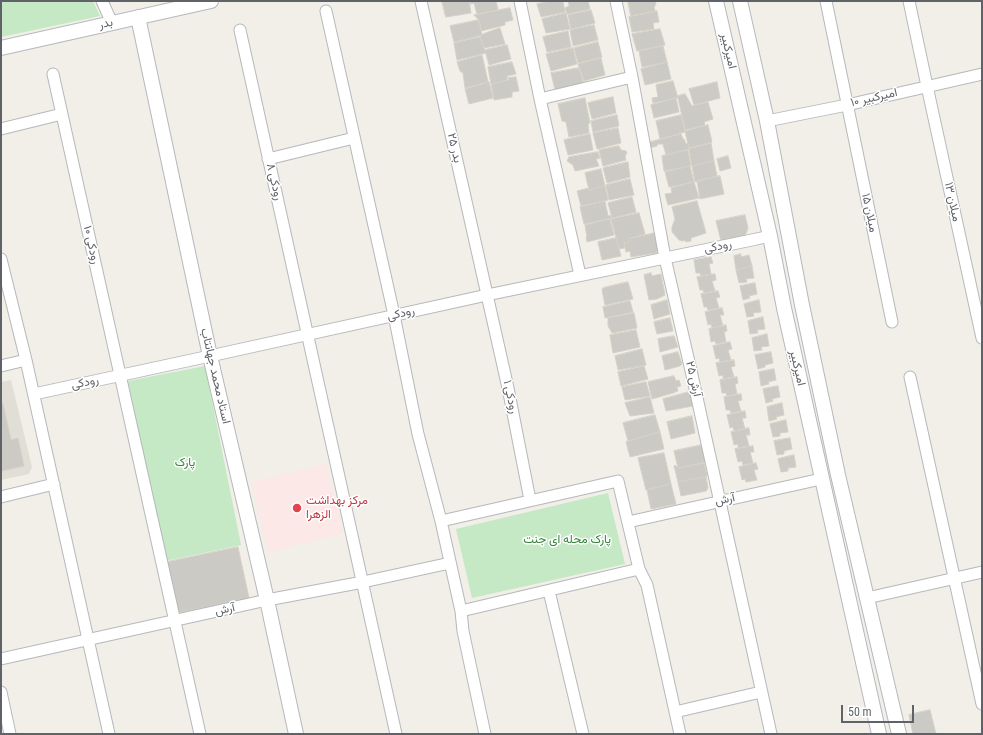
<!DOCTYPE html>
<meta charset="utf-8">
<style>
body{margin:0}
#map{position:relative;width:983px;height:735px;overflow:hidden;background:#f1efe8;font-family:"Roboto Condensed",sans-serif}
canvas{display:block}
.frame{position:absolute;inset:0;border:2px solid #5f6368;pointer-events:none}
.scale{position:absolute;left:841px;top:705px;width:73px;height:18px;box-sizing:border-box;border:2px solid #5f6368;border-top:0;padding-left:5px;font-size:12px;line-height:14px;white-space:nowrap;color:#5f6368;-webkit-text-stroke:3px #fff;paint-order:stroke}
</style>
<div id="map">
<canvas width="983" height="735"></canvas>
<div class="frame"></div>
<div class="scale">50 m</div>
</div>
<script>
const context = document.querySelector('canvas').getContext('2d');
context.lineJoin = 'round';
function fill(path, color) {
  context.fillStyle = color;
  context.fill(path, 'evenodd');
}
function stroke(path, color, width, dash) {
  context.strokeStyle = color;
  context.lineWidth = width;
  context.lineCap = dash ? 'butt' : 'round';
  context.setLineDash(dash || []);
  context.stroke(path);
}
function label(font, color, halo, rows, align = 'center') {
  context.font = font + ' "Roboto Condensed",Vazirmatn,sans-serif';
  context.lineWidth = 3;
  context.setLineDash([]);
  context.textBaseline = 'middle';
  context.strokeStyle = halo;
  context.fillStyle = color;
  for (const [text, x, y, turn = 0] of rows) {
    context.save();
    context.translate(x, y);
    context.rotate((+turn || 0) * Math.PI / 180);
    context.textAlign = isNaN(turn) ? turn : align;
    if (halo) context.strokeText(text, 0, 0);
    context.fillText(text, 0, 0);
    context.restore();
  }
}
fill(new Path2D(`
 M11 380 32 467 29 474 1 480V382Z`), '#e1ded6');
fill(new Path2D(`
 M326 464 343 534 268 552 251 482Z`), '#fce8e6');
fill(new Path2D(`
 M1 1H93L100 16 1 37Z
 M205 366 241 545 165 561 128 381Z
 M608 493 625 564 472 598 456 529Z`), '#c5e8c5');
const building = new Path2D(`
 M442 1H469L471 13 446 17Z
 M470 1H496L498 10 477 14 474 3 471 4Z
 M551 1H563L565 12 541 17 537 4Z
 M568 1H588L590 9 567 14 565 8 569 6Z
 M628 1H655L656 4 654 7 655 11 631 16Z
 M510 8 513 20 505 22V25L481 31 479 20 474 15Z
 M591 10 595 23 571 29 568 15Z
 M657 11 659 22 653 23 654 29 632 32 629 17Z
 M566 13 570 29 546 33 542 19Z
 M479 20 482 35 454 42 450 26Z
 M594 25 598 40 573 46 570 30Z
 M500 28 505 44 484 48 480 37 483 34Z
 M660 29 665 45 637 51 632 34Z
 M568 31 571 47 547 52 543 37Z
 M480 37 486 53 457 60 454 43Z
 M598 42 602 57 578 63 574 48Z
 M507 45 511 59 489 65 485 50Z
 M663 46 667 62 642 67 639 51Z
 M573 48 577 64 551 71 546 54Z
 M482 55 488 82 465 88 463 73 460 71 457 62Z
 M601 58 605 75 584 81 578 64Z
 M512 62 516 74 507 76V80L491 84 488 67Z
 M667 62 671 79 645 85 641 69Z
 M579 68 584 84 555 90 551 73Z
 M516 77 519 91 512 92V97L494 100 491 84 509 80 508 78Z
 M673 81 678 98 653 103 652 98 658 97 656 85Z
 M489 82 493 98 469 104 465 89Z
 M717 82 720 98 694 105 689 89Z
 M685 94 692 106 708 102 713 119 704 122 705 125 685 130 678 98V96Z
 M613 97 616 113 592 119 588 103Z
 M585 98 590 123 588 124 589 133 569 137 566 122 562 121 558 104Z
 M676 98 679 112 654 118 651 105Z
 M617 115 619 126 593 132 591 121Z
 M681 115 685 132 660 139 656 121Z
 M708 125 712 142 689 148V149L685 131Z
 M618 128 621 143 597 149 593 133Z
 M590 134 593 150 568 155 564 140Z
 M681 134 683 139H684L686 144 688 143 689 149 666 155 663 144H658L657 146 649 148 647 143Z
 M711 143 714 161 692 166 689 149Z
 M619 146 621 150 626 151 627 153 625 156 626 160 603 166 599 150Z
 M688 150 691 166 664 171 662 156Z
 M598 152 600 158 596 159 599 166 575 171 573 165 567 161 569 157Z
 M728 156 731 168 720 171 717 159Z
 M714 161 717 176 695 182 692 166Z
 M628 162 630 177 607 183 603 168Z
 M690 166 694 182 669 187 665 172Z
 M601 169 605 186 589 190 585 173Z
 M720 176 724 194 700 199 697 181Z
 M630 179 634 195 609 200 606 185Z
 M694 182 699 198 668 205 665 194 672 193 671 188Z
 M605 186 608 200 581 206 577 191 589 188V190Z
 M632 197 636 212 612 218 608 203Z
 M605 201 608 216 610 215 612 218 584 224 580 207Z
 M697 201 706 233 691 238V241L686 242 685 240 683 241 679 240 672 232V227L675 219 672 207Z
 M639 213 645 234 628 239 629 242 624 243 625 248 619 249 611 219Z
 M745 215 748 228 745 236 721 241 716 221Z
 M610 219 614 235 587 242 586 237H587L585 225Z
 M655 233 659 249 656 253 631 257 630 251 626 252 624 243 629 242 628 239Z
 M616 238 621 256 602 260 598 242Z
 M741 254V257L749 255 752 266 736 270 734 256Z
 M711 257 713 263 709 264 711 274 701 276 700 273H696L694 260Z
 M752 266 754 278 746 279 747 282 739 283 736 270Z
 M651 273 652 276 661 274 665 295 657 299 649 300 644 275Z
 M715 274 716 280 712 281 715 291 704 293 703 290H700L697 277Z
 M628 282 633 299 605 305 602 290 603 288Z
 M755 283 757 294 749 296 750 298 743 300 740 286Z
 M718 291 720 297 716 298 719 308 708 310 707 307H704L701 294Z
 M667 300 670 314 654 319 651 305Z
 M759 300 761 312 753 313 754 316 747 317 744 304Z
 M630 301 633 312 605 318 603 307Z
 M722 308 724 315H720L723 326 712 328 711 324 708 325 705 312Z
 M634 313 637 328 612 333 608 326V318Z
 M763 317 765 329 757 330 758 333 750 334 748 321Z
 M670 318 673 331 657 334 654 322Z
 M726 325 727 331 724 332 726 342 716 344 715 341 711 342 709 329Z
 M636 330 640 347 613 353 610 335Z
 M767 334 769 346 761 347 762 350 754 351 752 338Z
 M674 336 678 347 660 352 658 339Z
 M730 342 732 349 728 350 731 360 720 362 719 358 716 359 713 346Z
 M642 349 646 365 618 370 615 356Z
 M678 352 682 364 680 366 665 370 662 356Z
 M771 352 773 363 765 365V367L758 369 755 355Z
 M734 360 735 366 731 367 734 377 723 379V375L719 376 716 363Z
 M644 366 648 379 621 386 618 372Z
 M774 369 776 380 768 382 769 384 761 386 759 372Z
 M674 376 676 381 679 380 681 386 677 387 678 391 673 393 652 399 648 382Z
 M737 377 738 383 735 384 737 394 727 396 726 393H722L720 380Z
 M646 382 650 396 625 400 622 387Z
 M778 386 780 397 772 399 773 401 766 403 763 389Z
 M689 392 693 406 666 411 663 399Z
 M741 394 742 400 738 401 741 411 731 413 730 410H726L724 397Z
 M650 397 654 413 630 416 625 403Z
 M782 403 784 415 776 417 777 419 769 421 767 407Z
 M3 404 11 440 18 438 24 466 1 471V405Z
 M745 411 746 418H742L745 429 734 431 733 427 730 428 727 415Z
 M655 415 660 432 628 441 623 423Z
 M692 416 695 433 671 439 667 422Z
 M786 420 788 432 780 433V436L773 437 770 424Z
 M749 428 750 435H746L749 446 738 448V444L734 445 731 432Z
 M660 432 664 449 630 457 626 442Z
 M790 438 792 449 784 451V454L777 455 774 441Z
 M702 445 706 462 678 468 674 451Z
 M753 446 754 452H750L753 463 743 465 742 461 738 462 735 449Z
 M664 453 671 484 646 490 638 458Z
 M794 455 796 467 788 468V471L781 472 778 459Z
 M704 463 707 476 706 477 678 482 674 466 675 465 678 468Z
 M756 463 758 469 754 470 757 480 746 482 745 479 742 480 739 467Z
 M706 477 708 488 706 491 681 496 678 482Z
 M671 484 676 504 651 509 647 490Z
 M238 547 249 598 177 613 167 562Z
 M930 710 936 734H913L909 715Z`);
fill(building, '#cccac5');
stroke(building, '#d6d1c6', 1);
const minor = new Path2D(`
 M102 1 112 23
 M421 1 508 388 530 500
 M520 1 540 99 580 275
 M616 1 632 77 665 258 692 375 771 734
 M826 1 892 322
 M909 1 927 86 982 338
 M326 11 394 315 418 434 441 521
 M240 30 396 734
 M53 74 200 734
 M540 99 632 77
 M767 121 847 105 982 74
 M1 129 62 114
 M268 159 354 138
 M1 259 26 360 109 734
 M1 366 26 360
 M910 377 982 704
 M34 394 210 356 487 295 752 240 770 236
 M618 481 639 569 461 611 441 521Z
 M1 497 54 484
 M628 522 821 479
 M639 569 647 585 680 734
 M549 591 583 734
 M867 598 982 572
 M461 611 463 631 485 734
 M1 659 267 600 363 582 450 563
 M1 692 10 734
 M675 712 761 692`);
const tertiary = new Path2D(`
 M716 1 770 236 784 308 879 734
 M740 1 767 121 802 305 838 475 899 734
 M138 17 210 356 267 600 296 734
 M1 48 211 1`);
stroke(minor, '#b5b8bc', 13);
stroke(tertiary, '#b5b8bc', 16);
stroke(minor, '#fff', 11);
stroke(tertiary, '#fff', 14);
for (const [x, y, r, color] of [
 [297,508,5,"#e0444e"]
]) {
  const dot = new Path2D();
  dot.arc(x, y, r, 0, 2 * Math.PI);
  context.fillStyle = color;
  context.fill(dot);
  stroke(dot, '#fff', 1.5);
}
label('12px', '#5f6368', '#fff', [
 ["بدر",106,24,-12],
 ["امیرکبیر",728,51,77],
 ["امیرکبیر ۱۰",874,98,-13],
 ["بدر ۲۵",454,148,77],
 ["رودکی ۸",274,182,77],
 ["میلان ۱۳",952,202,78],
 ["میلان ۱۵",869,213,78],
 ["رودکی ۱۰",91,245,77],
 ["رودکی",718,247,-11],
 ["رودکی",401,314,-13],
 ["امیرکبیر",797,368,77],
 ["استاد محمد جهانتاب",215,376,77],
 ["آرش ۲۵",693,379,77],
 ["رودکی",85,383,-12],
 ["رودکی ۱",510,397,78],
 ["آرش",725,500,-12],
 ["آرش",225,610,-12]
]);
label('12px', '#348238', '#fff', [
 ["پارک",185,463],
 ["پارک محله ای جنت",567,540]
]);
label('12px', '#be3a42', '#fff', [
 ["مرکز بهداشت",306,501],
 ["الزهرا",306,515]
], 'left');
</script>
